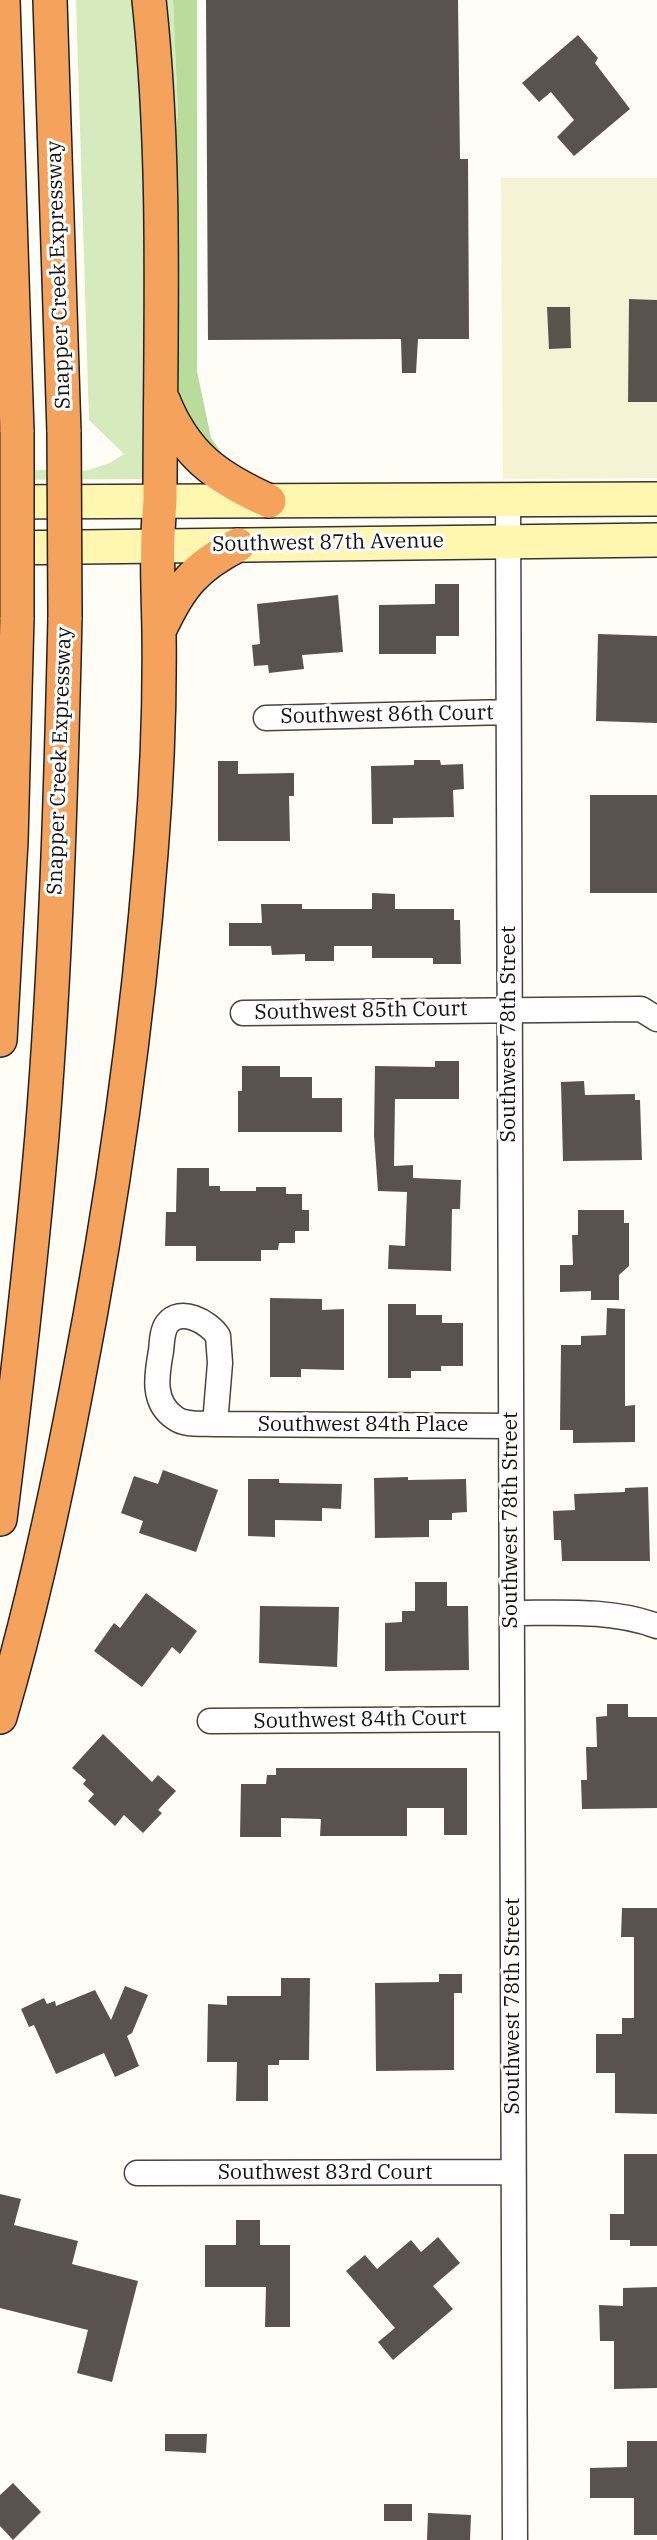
<!DOCTYPE html>
<style>
body{margin:0}
canvas{display:block;background:#fffdf5}
</style>
<canvas width="657" height="2540"></canvas>
<script>
const context = document.querySelector('canvas').getContext('2d');
context.lineJoin = 'round';
function fill(path, color) {
  context.fillStyle = color;
  context.fill(path, 'evenodd');
}
function stroke(path, color, width, dash) {
  context.strokeStyle = color;
  context.lineWidth = width;
  context.lineCap = dash ? 'butt' : 'round';
  context.setLineDash(dash || []);
  context.stroke(path);
}
function label(font, color, halo, rows, align = 'center') {
  context.font = font + ' "IBM Plex Serif",serif';
  context.lineWidth = 6;
  context.setLineDash([]);
  context.textBaseline = 'middle';
  context.strokeStyle = halo;
  context.fillStyle = color;
  for (const [text, x, y, turn = 0] of rows) {
    context.save();
    context.translate(x, y);
    context.rotate((+turn || 0) * Math.PI / 180);
    context.textAlign = isNaN(turn) ? turn : align;
    if (halo) context.strokeText(text, 0, 0);
    context.fillText(text, 0, 0);
    context.restore();
  }
}
fill(new Path2D(`
 M501 178H657V478L503 479Z`), '#f6f3d4');
fill(new Path2D(`
 M76 0H137L147 157 146 479 0 480V469L85 471 110 463 124 454 89 420Z
 M163 0H173L178 114 173 147Z`), '#d5ebbd');
fill(new Path2D(`
 M173 0H197V371L211 438 223 455 213 463 176 402 173 147 178 114Z`), '#b9dc9c');
fill(new Path2D(`
 M206 0H458L460 159H468L469 339H418L416 373H402L401 339 208 340Z
 M578 35 598 58 595 63 630 109 574 156 557 137 574 120 551 92 539 102 522 83Z
 M629 299 657 300V402H628Z
 M547 307H570L571 348 549 349Z
 M435 584H459V636H436V654H379V605L435 604Z
 M338 595 343 652 302 655 304 669 269 673 268 665 254 666 252 645 260 644 257 604Z
 M598 634 657 636V723L596 721Z
 M414 760H440L441 765 463 764 464 789 453 790 454 817 393 818V824H372L371 766 414 765Z
 M218 761H238V774L294 773V796H289L290 841H218Z
 M590 795H657V893H590Z
 M372 893 395 894V909H454V920H460L461 964H433V958H372V946H334V961H305V954L272 955 271 946H229V923H262L261 904H302V909H372Z
 M435 1061H459V1099H395L394 1166 413 1165V1178L461 1180 460 1209H452L451 1271 388 1269 389 1245 405 1246 407 1192 378 1191 374 1135 375 1066 435 1067Z
 M242 1066H280V1077H312V1098H342V1132H238V1091H242Z
 M584 1081 585 1095 635 1094V1100H640L642 1160 563 1161 561 1082Z
 M177 1168H209V1186H220V1191H256V1187H286V1194H302V1210H309V1231H295V1243H279L278 1250H261V1261H196V1246H165L166 1212H176Z
 M578 1210H624V1223H629V1266L619 1275V1300H591V1291L560 1292V1265H573L572 1235H578Z
 M270 1298 322 1299V1310L344 1309V1370L301 1369V1377H270Z
 M388 1304H416V1315H442V1323H463V1366H441V1371H411V1378H388Z
 M607 1308 625 1309V1406L635 1405V1442L573 1443V1430H560L561 1345H581V1336L606 1335Z
 M163 1470 218 1490 196 1552 139 1533 143 1521 121 1513 134 1476 158 1484Z
 M408 1477V1480L466 1479 467 1512 452 1513V1520H429V1537L375 1538 374 1478Z
 M248 1479H279V1483L342 1484 341 1509 322 1508V1521L275 1520V1537L248 1536Z
 M648 1487 650 1561H562L561 1540H554L553 1511 575 1510 574 1494 625 1492V1488Z
 M415 1582H447V1606H468L469 1670 385 1671V1623L402 1622V1611H415Z
 M146 1593 197 1631 180 1654 172 1647 142 1687 94 1651 114 1623 120 1628Z
 M260 1606 339 1607 337 1667 259 1663Z
 M607 1704H628V1717H657V1808L582 1809 581 1780H587L586 1747H597L596 1717 607 1716Z
 M103 1734 152 1782 158 1775 176 1791 158 1810 162 1813 143 1833 124 1815 115 1826 88 1801 94 1794 83 1784 86 1780 72 1768Z
 M276 1768H467V1835H444V1808H407V1836H320L321 1819 281 1818V1837H240L241 1784H266L267 1775H276Z
 M622 1908H657V2114L615 2113V2073H596V2034H622V2018H634V1937H621Z
 M439 1974H462V1993H454V2070L376 2071 375 1983 439 1982Z
 M281 1978H310L309 2060H279V2065H268V2101H236L237 2062H207L208 2004 227 2005V1996H281Z
 M125 1986 148 1995 132 2033 127 2036 139 2066 115 2077 104 2053 56 2074 34 2025 29 2027 21 2009 44 1998 47 2004 55 2001 56 2006 95 1990 111 2020Z
 M624 2154H657V2246H630V2240H610V2214H624Z
 M0 2194 21 2199 14 2225 78 2241 72 2264 138 2281 112 2382 77 2373 88 2330 0 2308Z
 M236 2220H260V2245H290V2327H265L266 2287H205V2245H236Z
 M438 2237 460 2263 433 2286 453 2309 393 2360 378 2342 395 2328 346 2271 365 2255 377 2269 411 2240 421 2252Z
 M657 2287V2388L614 2389V2341H600L599 2305 623 2306V2288Z
 M165 2434H207L206 2453 165 2451Z
 M627 2441H657V2535H634V2498H590V2468L627 2467Z
 M13 2483 41 2512 13 2540 0 2526V2495Z
 M384 2504H412V2521H384Z
 M428 2513 471 2515 470 2540H427Z`), '#5a524d');
const street = new Path2D(`
 M508 500 515 2540
 M266 718 508 712
 M243 1013 641 1009 657 1019
 M215 1424C203 1423 185 1426 175 1418 151 1402 157 1374 161 1351 162 1342 162 1331 167 1324 180 1306 209 1322 218 1336L220 1363 215 1424 511 1426
 M512 1613C560 1613 611 1609 657 1626
 M210 1721 511 1719
 M137 2173 513 2172`);
const secondary = new Path2D(`
 M0 502 657 499
 M0 548 657 540`);
const highway = new Path2D(`
 M3 0 17 432
 M50 0 64 432
 M163 400C185 455 216 477 269 501
 M160 629C180 586 195 567 238 545
 M0 1040 11 841 17 617
 M0 1519C16 1391 31 1263 42 1135 56 962 61 790 65 617
 M0 1717C32 1608 56 1497 77 1386 111 1210 137 1032 151 853 157 779 160 705 159 631 158 585 156 547 160 501 160 335 167 166 149 0`);
stroke(street, '#444', 27);
stroke(secondary, '#333', 36);
stroke(highway, '#222', 36);
stroke(street, '#fff', 24);
stroke(secondary, '#fff6b0', 33);
stroke(highway, '#f5a25d', 33);
const highwayBridge = new Path2D(`
 M64 432 65 617
 M17 617V432`);
stroke(highwayBridge, '#222', 36, []);
stroke(highwayBridge, '#f5a25d', 33);
label('21px', '#111', '#fff', [
 ["Snapper Creek Expressway",59,275,-92],
 ["Southwest 87th Avenue",328,543,-1],
 ["Southwest 86th Court",387,715,-1],
 ["Snapper Creek Expressway",60,761,-88],
 ["Southwest 85th Court",361,1011,-1],
 ["Southwest 78th Street",509,1034,-90],
 ["Southwest 84th Place",363,1425],
 ["Southwest 78th Street",511,1520,-90],
 ["Southwest 84th Court",360,1720,-1],
 ["Southwest 78th Street",513,2006,-90],
 ["Southwest 83rd Court",325,2173]
]);
</script>
